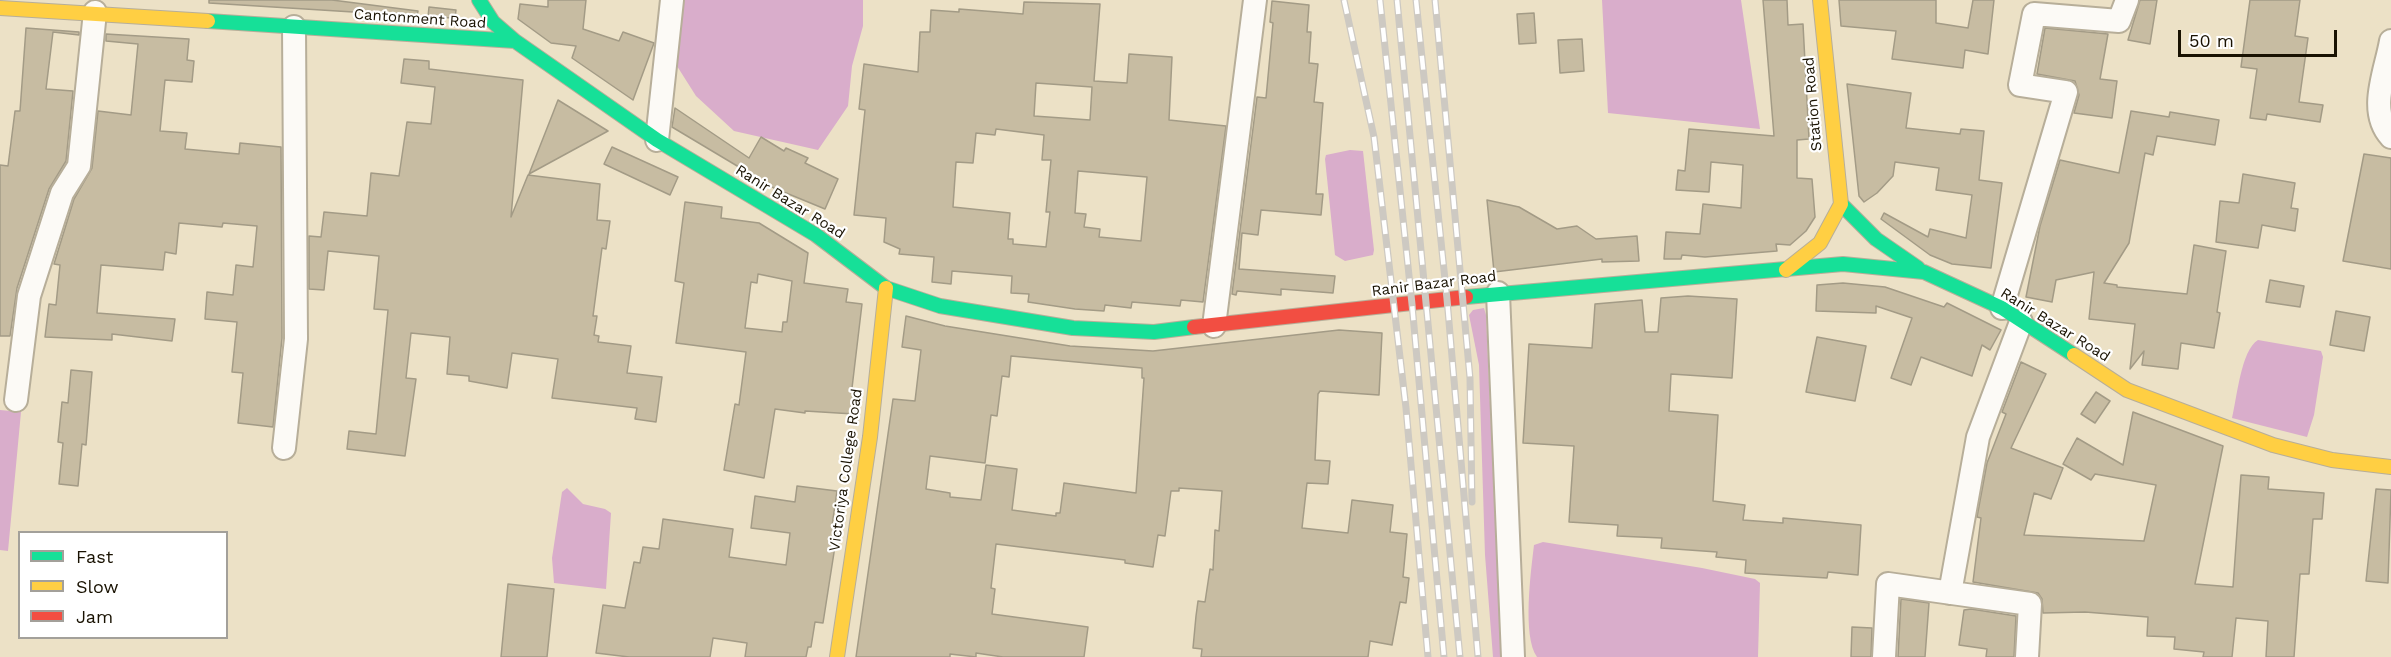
<!DOCTYPE html>
<style>
body{margin:0}
#map{position:relative;width:2391px;height:657px;overflow:hidden;background:#ece1c6;font-family:"Work Sans",sans-serif}
canvas{display:block}
.legend{position:absolute;left:18px;top:531px;width:210px;height:108px;box-sizing:border-box;background:#fff;border:2px solid #a3a09a;margin:0;padding:8px 10px;list-style:none;font-size:18px;color:#191202}
.legend li{display:flex;align-items:center;gap:12px;height:30px}
.legend b{width:30px;border:2px solid #a3a09a}
.scale{position:absolute;left:2178px;top:30px;width:159px;height:27px;box-sizing:border-box;border:3px solid #191202;border-top:0;padding-left:8px;font-size:18px;line-height:21px;white-space:nowrap;color:#191202;-webkit-text-stroke:4px #fff;paint-order:stroke}
</style>
<div id="map">
<canvas width="2391" height="657"></canvas>
<ul class="legend">
<li><b style="height:8px;background:#16e098"></b>Fast</li>
<li><b style="height:8px;background:#ffcf43"></b>Slow</li>
<li><b style="height:8px;background:#f24e42"></b>Jam</li>
</ul>
<div class="scale">50 m</div>
</div>
<script>
const context = document.querySelector('canvas').getContext('2d');
context.lineJoin = 'round';
function fill(path, color) {
  context.fillStyle = color;
  context.fill(path, 'evenodd');
}
function stroke(path, color, width, dash) {
  context.strokeStyle = color;
  context.lineWidth = width;
  context.lineCap = dash ? 'butt' : 'round';
  context.setLineDash(dash || []);
  context.stroke(path);
}
function label(font, color, halo, rows, align = 'center') {
  context.font = font + ' "Work Sans",sans-serif';
  context.lineWidth = 4.5;
  context.setLineDash([]);
  context.textBaseline = 'middle';
  context.strokeStyle = halo;
  context.fillStyle = color;
  for (const [text, x, y, turn = 0] of rows) {
    context.save();
    context.translate(x, y);
    context.rotate((+turn || 0) * Math.PI / 180);
    context.textAlign = isNaN(turn) ? turn : align;
    if (halo) context.strokeText(text, 0, 0);
    context.fillText(text, 0, 0);
    context.restore();
  }
}
fill(new Path2D(`
 M683 0H863V26L852 66 848 106 818 150 734 131 696 96 677 66Z
 M1602 0H1741L1760 129 1608 113Z
 M1350 150 1363 151 1374 250 1373 255 1345 261 1335 255 1325 159 1326 155Z
 M1484 308 1486 315 1497 562 1506 657H1493L1485 555 1479 365 1469 315 1473 310Z
 M2258 340 2321 351 2323 357 2314 415 2307 437 2232 418C2237 398 2241 350 2258 340Z
 M0 410 21 412 8 551 0 550Z
 M567 488 583 504 605 509 611 513 606 589 554 583 552 558 562 492Z
 M1543 542 1702 568 1755 579 1760 583 1758 657H1537C1522 636 1531 571 1534 545Z`), '#d9adcb');
const building = new Path2D(`
 M209 0H332L418 11 417 16 209 3Z
 M548 0H586L583 29 619 41 623 32 654 43 633 100 572 58 576 46 551 43 518 19 520 4 548 7Z
 M1763 0H1787L1788 25 1803 24 1809 139 1797 140V178L1812 179 1815 217 1806 231 1790 245 1776 244 1777 251 1705 257 1682 255 1681 259H1664L1666 232 1700 234 1703 204 1741 208 1743 165 1711 162 1709 192 1676 190 1678 170 1685 171 1689 129 1774 136Z
 M1839 0H1936V23L1968 28 1973 0H1994L1988 54 1965 50 1963 68 1892 59 1896 31 1841 26Z
 M2140 0H2157L2150 44 2128 40Z
 M2250 0H2300L2295 36 2308 38 2299 102 2323 105 2320 122 2267 114 2266 120 2250 118 2257 69 2241 67Z
 M1272 1 1309 5 1307 32H1311L1309 63 1318 64 1314 102 1323 103 1316 194H1323L1321 215 1261 210 1258 235 1242 233 1239 269 1335 276 1333 293 1281 289V295L1237 291 1236 295 1232 294 1257 97 1266 98 1273 23 1270 22Z
 M1024 2 1100 4 1094 81 1127 83 1129 54 1172 57 1169 120 1226 126 1203 302 1181 300 1180 306 1132 302 1131 308 1105 305 1104 311 1075 309 1028 302 1029 294 1011 293 1012 276 952 271 951 284 932 282 934 257 899 254 900 249 884 242 886 218 854 215 865 110 859 109 864 64 918 72 920 32H930L931 10 959 12V9L1023 14ZM1036 83 1092 87 1090 120 1034 116ZM996 129 1044 135 1042 160H1051L1046 212H1050L1046 247 1013 244V239H1008L1010 213 953 207 956 162 973 163 976 133 995 135ZM1078 171 1147 177 1141 241 1099 237 1100 229 1084 227 1086 214 1075 213Z
 M429 7 456 10 455 18 428 17Z
 M1534 13 1536 43 1519 44 1517 14Z
 M26 28 79 32V35L53 32 46 89 73 91 66 161 49 189 17 288 10 336H0V165L8 166 15 111H20Z
 M2045 28 2108 34 2100 79 2117 81 2112 118 2074 113 2079 95 2075 81 2037 74Z
 M106 34 189 39 187 60 194 61 192 82 165 80 160 131 187 133 185 149 239 154 240 143 281 147 282 338 273 427 238 423 243 373 232 372 237 322 205 319 207 292 233 295 236 265 253 267 257 226 223 223 222 227 179 223 176 254 165 252 163 270 101 265 97 313 175 319 172 341 112 334V340L45 337 49 304 56 305 60 265 54 264 74 199 92 168 98 111 131 115 138 44 106 41Z
 M1582 39 1584 71 1560 73 1558 40Z
 M404 59 429 61V69L523 80 511 217 528 175 600 184 597 220 610 221 606 249 602 248 593 316H597L594 335 599 336 598 342 631 346 627 373 662 377 656 422 635 419 637 408 552 398 558 359 512 353 507 388 469 381V376L447 374 450 337 411 333 406 378 416 379 405 456 347 449 349 431 376 434 388 310 374 309 379 256 328 251 324 290 309 289V236L321 237 324 212 367 216 371 173 399 176 407 122 431 124 435 87 401 83Z
 M1847 84 1911 93 1906 128 1960 134 1961 129 1984 131 1979 180 2002 183 1991 268 1952 264 1930 255 1881 219 1884 213 1928 237 1930 229 1966 238 1972 195 1936 190 1939 168 1895 162 1893 176 1877 193 1864 202 1859 196Z
 M558 100 608 131 529 174 553 113Z
 M675 108 749 158 761 137 784 151 786 148 808 158 805 163 838 179 825 209 774 188 672 127Z
 M2131 111 2169 117 2170 112 2219 120 2215 145 2157 136 2153 155 2145 153 2129 243 2104 283 2117 285V287L2187 294 2194 245 2226 251 2217 312 2220 313 2214 348 2181 343 2178 369 2142 365 2144 351 2130 369 2135 324 2089 319 2094 272 2056 280 2052 302 2026 297 2040 226 2060 160 2119 173Z
 M612 147 678 177 670 195 604 164Z
 M2364 154 2391 158V269L2343 261Z
 M2243 174 2295 183 2291 208 2298 209 2295 231 2262 225 2258 248 2216 242 2220 201 2239 203Z
 M1487 200 1519 207 1557 229 1577 226 1596 239 1637 236 1639 261 1602 262V259L1494 272Z
 M685 202 722 207 721 218 759 223 808 253 804 283 848 289 846 302 862 304 852 388 856 389 854 414 805 411V413L775 409 764 478 724 470 735 404 739 405 746 352 676 343 684 283 675 281ZM758 274 792 281 787 322H783L782 332 745 328 751 282 757 283Z
 M2270 280 2304 286 2300 307 2266 302Z
 M1843 283 1885 287 1944 307 1947 303 2001 330 1990 350 1982 345 1972 376 1921 357 1911 385 1891 378 1912 318 1876 306V313L1816 311 1817 285Z
 M1688 296 1737 299 1732 378 1671 374 1669 411 1718 415 1713 501 1745 505 1743 520 1783 523V518L1861 525 1858 575 1828 572 1827 578 1745 573 1746 560 1716 557 1717 552 1661 548 1662 538 1617 536 1618 525 1569 522 1574 446 1523 443 1529 344 1592 348 1595 304 1642 300 1645 332H1658L1661 298Z
 M2336 311 2370 317 2364 351 2330 345Z
 M906 316 945 326 1070 346 1153 351 1339 330 1382 333 1379 395 1320 391 1318 394 1315 460 1330 461 1328 484 1307 483 1302 528 1348 533 1352 500 1393 505 1390 532 1407 534 1403 577 1409 578 1406 603 1400 602 1392 645 1370 641 1368 657H1201L1202 649 1193 648 1196 616 1198 601 1205 602 1210 569 1213 570 1215 530 1219 531 1222 491 1179 488V491H1171L1165 536 1158 535 1153 567 1125 563V560L996 544 991 588 995 589 992 614 1088 627 1084 657H1003L976 653V657L950 654V657H856L893 399 915 401 921 350 902 347ZM1011 356 1142 368V378H1144L1136 493 1064 483 1060 513H1056V516L1012 510 1017 469 986 465 981 500 950 497V493L926 489 930 456 985 463 991 415 997 416 1002 376 1009 377Z
 M1817 337 1866 346 1855 401 1806 392Z
 M2021 362 2046 374 2011 448 2063 468 2051 499 2034 493 2024 535 2144 541 2156 485 2095 474 2091 480 2063 464 2077 438 2123 465 2133 412 2223 446 2195 584 2233 587 2241 475 2269 477 2268 489 2324 493 2322 519H2313L2309 574H2300L2294 657H2266L2268 621 2236 618 2232 657H2203L2204 652 2174 649 2175 637 2147 636 2148 617 2085 612 2043 613 2042 599 2038 593 1973 582 1981 518 1977 517 1987 463 2006 414 2002 412Z
 M71 370 92 372 86 445 82 444 78 486 59 484 63 443 58 442 62 402 68 403Z
 M2096 392 2110 401 2095 423 2081 414Z
 M797 486 837 491 832 526 838 527 823 623 815 622 811 647H808L806 657H745L747 643 713 638 710 657H629L596 653 603 605 625 608 634 562 640 563 643 547 659 549 663 519 733 529 729 557 786 565 790 533 751 528 755 496 795 502Z
 M2376 489 2391 490 2388 583 2366 581Z
 M508 584 554 589 547 657H501Z
 M1901 599 1929 603 1925 657H1898Z
 M1971 609 2016 616 2014 657H1986L1987 649 1959 645 1964 610Z
 M1852 627 1872 628 1871 657H1851Z`);
fill(building, '#c7bca2');
stroke(building, '#a39b86', 1.5);
const street = new Path2D(`
 M2391 41C2386 71 2367 111 2391 137
 M657 140 672 0
 M1498 293 1513 657
 M2002 308 2066 92 2020 85 2034 14 2119 21 2127 0
 M1214 326 1255 0
 M16 400 29 296 62 193 79 166 95 12
 M284 448 296 339 294 27
 M1950 593 1978 437 2021 322
 M1884 657 1888 584 2030 604 2027 657`);
const fast = new Path2D(`
 M479 0 493 22 515 41 657 140 816 235 886 288 940 306 1073 328 1154 332 1194 327
 M208 21 515 41
 M1841 204 1876 239 1918 268
 M1466 297 1843 264 1924 272 2002 308 2074 355`);
const slow = new Path2D(`
 M0 8 208 21
 M1786 270 1820 243 1841 204 1820 0
 M2074 355 2127 390 2273 445 2332 460 2391 467
 M837 657 870 437 886 288`);
const jam = new Path2D(`
 M1194 327 1466 297`);
stroke(street, '#b7ae99', 26);
stroke(fast, '#b7ae99', 16);
stroke(slow, '#b7ae99', 16);
stroke(jam, '#b7ae99', 16);
stroke(street, '#fcfaf6', 22);
stroke(fast, '#16e098', 14);
stroke(slow, '#ffcf43', 14);
stroke(jam, '#f24e42', 14);
const rail = new Path2D(`
 M1344 0 1374 137 1406 408 1428 657
 M1380 0 1412 304 1444 657
 M1397 0 1460 657
 M1416 0 1447 299 1478 657
 M1435 0 1470 378 1472 502`);
stroke(rail, '#cdc9c2', 7);
stroke(rail, '#fff', 4.5, [14]);
label('15px', '#191202', '#fff', [
 ["Cantonment Road",420,19,4],
 ["Station Road",1813,104,-95],
 ["Ranir Bazar Road",790,202,32],
 ["Ranir Bazar Road",1434,284,-7],
 ["Ranir Bazar Road",2055,325,32],
 ["Victoriya College Road",846,470,-82]
]);
</script>
